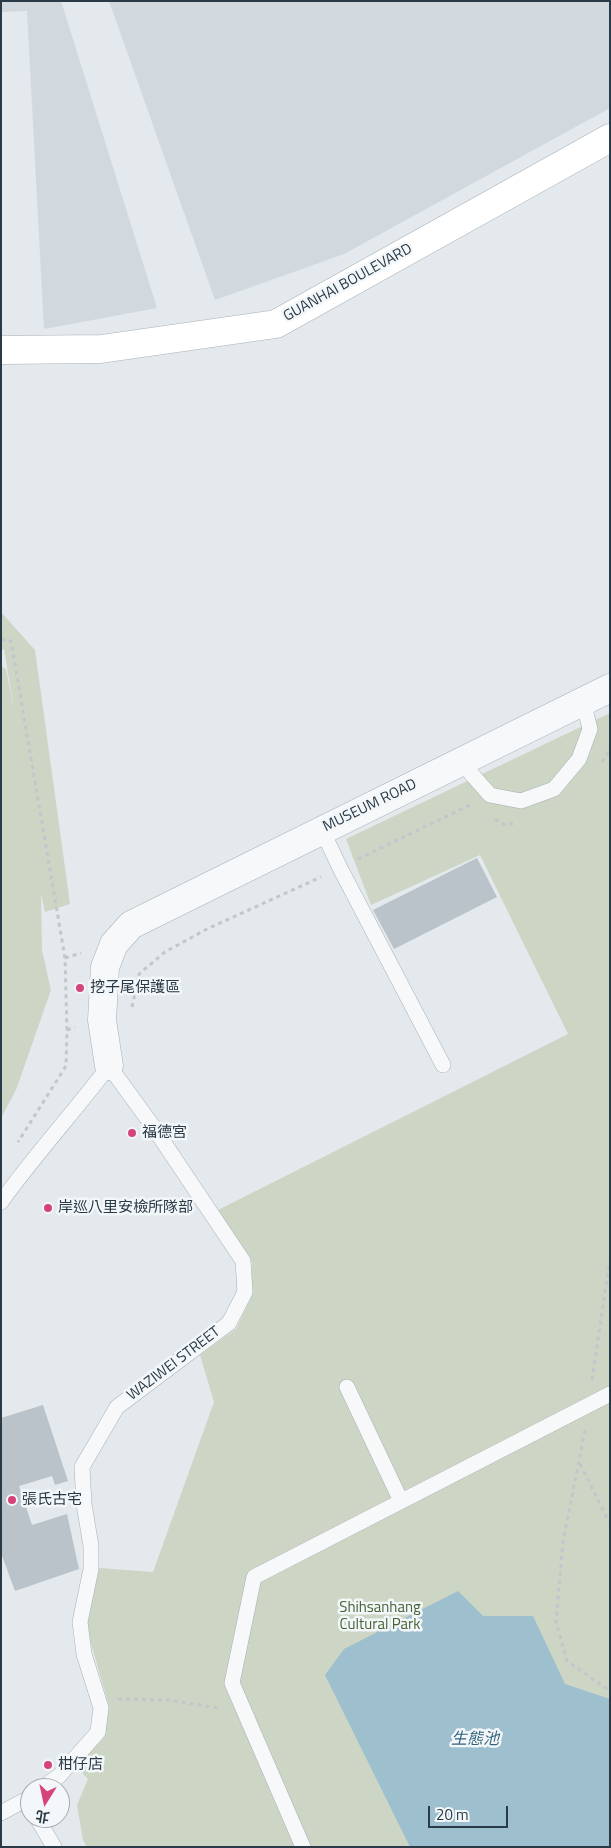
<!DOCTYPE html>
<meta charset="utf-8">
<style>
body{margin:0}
#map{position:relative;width:611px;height:1848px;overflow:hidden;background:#e3e9ec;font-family:"Titillium Web","Noto Sans TC",sans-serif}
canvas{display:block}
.frame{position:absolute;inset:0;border:2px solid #2a3a46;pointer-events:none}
.north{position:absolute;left:20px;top:1778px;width:50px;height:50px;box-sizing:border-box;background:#f3f7f9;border:1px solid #a3abb1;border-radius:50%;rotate:190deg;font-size:14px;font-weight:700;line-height:20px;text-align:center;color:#2a3a46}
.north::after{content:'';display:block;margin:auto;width:18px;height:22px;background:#d6437a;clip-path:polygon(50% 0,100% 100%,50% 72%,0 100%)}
.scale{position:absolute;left:428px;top:1806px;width:80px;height:22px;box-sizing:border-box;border:2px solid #2a3a46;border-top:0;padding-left:6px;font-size:15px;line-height:18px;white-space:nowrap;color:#2a3a46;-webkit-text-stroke:4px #f3f7f9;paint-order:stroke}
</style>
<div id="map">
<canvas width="611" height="1848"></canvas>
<div class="frame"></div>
<div class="north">北</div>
<div class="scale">20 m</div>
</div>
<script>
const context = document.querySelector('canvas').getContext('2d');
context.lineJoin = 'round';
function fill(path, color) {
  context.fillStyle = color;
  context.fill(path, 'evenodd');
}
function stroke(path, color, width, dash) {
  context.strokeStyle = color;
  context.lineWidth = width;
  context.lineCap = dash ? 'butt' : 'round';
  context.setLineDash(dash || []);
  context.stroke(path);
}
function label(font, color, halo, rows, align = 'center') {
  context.font = font + ' "Titillium Web","Noto Sans TC",sans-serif';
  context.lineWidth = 5;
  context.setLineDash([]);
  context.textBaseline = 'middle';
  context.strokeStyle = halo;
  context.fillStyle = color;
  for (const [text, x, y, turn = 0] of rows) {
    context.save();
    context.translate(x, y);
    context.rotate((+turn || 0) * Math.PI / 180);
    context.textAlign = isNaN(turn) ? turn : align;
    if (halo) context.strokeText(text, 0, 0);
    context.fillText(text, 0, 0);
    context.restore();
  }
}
fill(new Path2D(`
 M1 1H61L157 308 44 329 27 11 1 12Z
 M109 1H610V108L344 254 215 300Z`), '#d1d8de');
fill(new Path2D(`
 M1 612 35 650 70 904 45 912 41 894 42 950 51 990 16 1090 1 1118V666L6 669 14 710 4 649 1 650Z
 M610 713V1847H87L83 1840 77 1805 88 1779 76 1767 103 1739 109 1706 86 1626 99 1568 153 1572 214 1402 200 1355 236 1329 251 1298 252 1263 216 1211 568 1034 480 855 371 905 346 839Z`), '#cdd6c4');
fill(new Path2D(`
 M458 1591 483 1616H533L565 1684 610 1699V1847H410L325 1675 344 1649Z`), '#9dbfce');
fill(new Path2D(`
 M477 858 497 897 394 949 373 910Z
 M43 1405 68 1481 55 1485 52 1476 19 1486 32 1525 67 1514 79 1569 15 1591 1 1553V1418Z`), '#bac3ca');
const lane = new Path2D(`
 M461 762 490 795 521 801 554 789 579 759 590 729 583 701
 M322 830 340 868 443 1065
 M1 1202C35 1155 74 1112 109 1066L152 1125 243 1261 245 1292 229 1323 117 1407 82 1467 84 1504 91 1546V1569L80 1622 84 1654 101 1708 98 1732 59 1776 42 1788
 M347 1387 401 1501
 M1 1813 27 1799
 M37 1818 54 1847
 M303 1847 232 1683 254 1577 610 1394`);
const street = new Path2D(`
 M109 1066 102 1020 105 967 114 944 131 925 610 688`);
const secondary = new Path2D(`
 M1 350 101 349 276 324 610 138`);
stroke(lane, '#a8b1b7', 16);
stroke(street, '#a8b1b7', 29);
stroke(secondary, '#a8b1b7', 29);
stroke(new Path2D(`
 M1 639 11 641 65 958 67 1030 66 1066 18 1142
 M602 762 610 750
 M495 819 505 825 517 823
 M358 859 470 805 472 806
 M65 958 81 953
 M132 1007 139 974 165 952 207 929 321 877
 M67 1030 75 1027
 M592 1380 610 1259
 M585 1430 563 1542 556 1622 567 1661 610 1691
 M580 1464 610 1524
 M118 1699 169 1700 219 1708`), '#c2c7cb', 3, [4, 4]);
stroke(lane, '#f7f8fa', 15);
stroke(street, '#f7f8fa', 28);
stroke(secondary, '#fff', 28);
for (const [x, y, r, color] of [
 [80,988,5,"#d6437a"],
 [132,1133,5,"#d6437a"],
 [48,1208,5,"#d6437a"],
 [12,1500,5,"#d6437a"],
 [48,1765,5,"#d6437a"]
]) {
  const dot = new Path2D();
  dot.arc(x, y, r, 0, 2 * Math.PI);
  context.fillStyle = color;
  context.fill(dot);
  stroke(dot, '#f3f7f9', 2);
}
label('15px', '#2a3a46', '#f3f7f9', [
 ["GUANHAI BOULEVARD",348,283,-29],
 ["MUSEUM ROAD",370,806,-26],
 ["WAZIWEI STREET",174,1364,-37]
]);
label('15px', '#2a3a46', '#f3f7f9', [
 ["挖子尾保護區",90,988],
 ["福德宮",142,1133],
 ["岸巡八里安檢所隊部",58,1208],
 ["張氏古宅",22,1500],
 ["柑仔店",58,1765]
], 'left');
label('15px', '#486236', '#f3f7f9', [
 ["Shihsanhang",380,1608],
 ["Cultural Park",380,1625]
]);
label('italic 16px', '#31637c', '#f3f7f9', [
 ["生態池",475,1740]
]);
</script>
